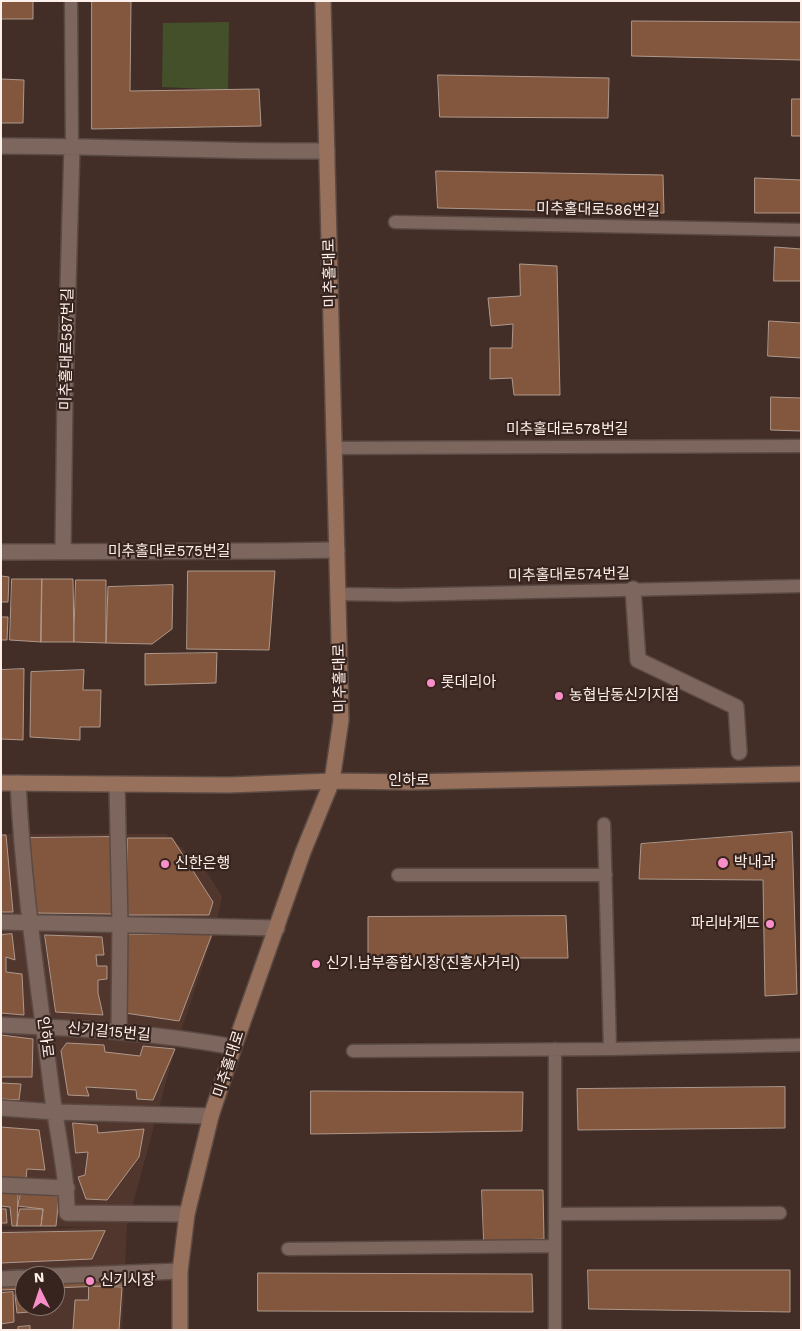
<!DOCTYPE html>
<meta charset="utf-8">
<style>
body{margin:0}
#map{position:relative;width:802px;height:1331px;overflow:hidden;background:#422e27;font-family:"Work Sans",sans-serif}
canvas{display:block}
.frame{position:absolute;inset:0;border:2px solid #fdefea;pointer-events:none}
.north{position:absolute;left:15px;top:1266px;width:50px;height:50px;box-sizing:border-box;background:#37241e;border:1px solid #867570;border-radius:50%;rotate:356deg;font-size:14px;font-weight:700;line-height:20px;text-align:center;color:#fdefea}
.north::after{content:'';display:block;margin:auto;width:18px;height:22px;background:#f98fc8;clip-path:polygon(50% 0,100% 100%,50% 72%,0 100%)}
</style>
<div id="map">
<canvas width="802" height="1331"></canvas>
<div class="frame"></div>
<div class="north">N</div>
</div>
<script>
const context = document.querySelector('canvas').getContext('2d');
context.lineJoin = 'round';
function fill(path, color) {
  context.fillStyle = color;
  context.fill(path, 'evenodd');
}
function stroke(path, color, width, dash) {
  context.strokeStyle = color;
  context.lineWidth = width;
  context.lineCap = dash ? 'butt' : 'round';
  context.setLineDash(dash || []);
  context.stroke(path);
}
function label(font, color, halo, rows, align = 'center') {
  context.font = font + ' "Work Sans","Noto Sans KR",sans-serif';
  context.lineWidth = 4.5;
  context.setLineDash([]);
  context.textBaseline = 'middle';
  context.strokeStyle = halo;
  context.fillStyle = color;
  for (const [text, x, y, turn = 0] of rows) {
    context.save();
    context.translate(x, y);
    context.rotate((+turn || 0) * Math.PI / 180);
    context.textAlign = isNaN(turn) ? turn : align;
    if (halo) context.strokeText(text, 0, 0);
    context.fillText(text, 0, 0);
    context.restore();
  }
}
fill(new Path2D(`
 M1 834H166L204 868 222 896 216 926 175 1049 127 1226 122 1330H1V1230L103 1227 1 1226ZM25 1276H55V1306H25Z`), '#51362d');
fill(new Path2D(`
 M229 22 228 90 162 87 163 23Z`), '#44502a');
const building = new Path2D(`
 M1 1H33V19H1Z
 M92 1H131L130 91 259 89 261 126 92 129Z
 M632 21 801 22V60L632 56Z
 M438 75 609 78 608 118 440 117Z
 M1 79 24 80 23 123H1Z
 M792 99H801V136H792Z
 M436 171 663 175 664 213 438 208Z
 M755 178 801 180V213H755Z
 M775 247 801 249V281H774Z
 M520 264 557 266 560 395H514L512 378 490 379V348H512L513 324 491 326 488 298 520 296Z
 M769 321 801 323V358L768 356Z
 M771 397 801 398V431L771 430Z
 M188 571H275L269 650 187 649Z
 M1 576 9 577 8 602H1Z
 M12 579H42L41 642 10 640Z
 M42 579H73L74 642H41Z
 M76 580H106V643L74 642Z
 M173 585 172 629 152 644 106 643 108 587Z
 M1 617H8L7 640H1Z
 M217 653 216 683 145 685V654Z
 M24 669 23 740 1 739V670Z
 M84 670 83 690H101L100 727H80V740L30 737 31 672Z
 M792 832 797 994 765 996 763 880 639 879 641 844Z
 M1 835H6L13 912H1Z
 M111 837 113 914 37 913 23 838Z
 M128 838H172L213 902 209 915H127Z
 M566 916 568 958H368V917Z
 M12 934 15 960 6 957V972L22 974 24 1015 1 1013V935Z
 M128 934H212L179 1021 125 1013Z
 M45 935 102 937 104 955H96L97 966H107V979L98 980V993L103 1015 56 1012Z
 M1 1035 33 1039 32 1077H1Z
 M67 1043 104 1045 105 1052 140 1056 143 1046 175 1049 153 1100 137 1099 136 1090 86 1087 89 1096 68 1095 61 1051Z
 M1 1083 21 1084 19 1100 1 1099Z
 M785 1087V1128L578 1130 577 1089Z
 M311 1091 523 1092 522 1131 311 1134Z
 M73 1123 97 1125 98 1133 144 1129 139 1157 107 1200 86 1199 78 1177 85 1175 88 1152 76 1153Z
 M1 1127 39 1130 45 1170 27 1169 26 1179 1 1178Z
 M482 1190H543L544 1239 484 1241Z
 M1 1192 18 1193 17 1226H12L10 1207 1 1206Z
 M21 1193 59 1196 56 1226H41L43 1209 18 1206Z
 M1 1209H6L7 1223H1Z
 M20 1209H43L41 1226H17Z
 M105 1231 92 1259 1 1263V1233Z
 M123 1268 124 1285 55 1288V1276H25V1289L1 1290V1271Z
 M588 1270H790V1312L589 1309Z
 M258 1273 532 1274 533 1312 258 1311Z
 M89 1286 122 1287 119 1330H73L75 1300H88Z
 M13 1292 14 1322 1 1324V1293Z
 M25 1294V1306H54L55 1310 17 1313 15 1295Z
 M30 1326V1330H18V1327Z`);
fill(building, '#83573d');
stroke(building, '#ae988c', 1);
const lane = new Path2D(`
 M71 1 72 146
 M395 222 801 230
 M334 448 801 446
 M338 594 398 595 801 586
 M604 824 610 1049
 M398 875H606
 M555 1049V1330
 M353 1051 610 1049 801 1045
 M555 1214 780 1213
 M288 1249 555 1246`);
const street = new Path2D(`
 M1 146C110 146 218 152 327 151
 M1 552 275 551 337 550
 M63 552 65 393 72 146
 M633 589 638 660 736 707 739 752
 M18 783C23 887 39 990 52 1093 57 1133 67 1173 67 1213L187 1214
 M117 784 120 924 119 1031
 M1 922 277 928
 M1 1025C79 1028 157 1033 234 1047
 M1 1108 55 1112 211 1116
 M1 1185 67 1188
 M51 1276 180 1271
 M1 1279 25 1278`);
const secondary = new Path2D(`
 M1 783 229 785 332 781 409 782 801 774
 M180 1330V1271L187 1214 211 1116 234 1047 303 852 332 781 341 720 323 1`);
stroke(lane, '#5b4a44', 15);
stroke(street, '#5b4a44', 18);
stroke(secondary, '#5b4a44', 18);
stroke(lane, '#7d665e', 12);
stroke(street, '#7d665e', 15);
stroke(secondary, '#97715b', 15);
for (const [x, y, r, color] of [
 [431,683,5,"#f98fc8"],
 [559,696,5,"#f98fc8"],
 [723,863,6,"#f98fc8"],
 [165,864,5,"#f98fc8"],
 [770,924,5,"#f98fc8"],
 [316,964,5,"#f98fc8"],
 [90,1281,5,"#f98fc8"]
]) {
  const dot = new Path2D();
  dot.arc(x, y, r, 0, 2 * Math.PI);
  context.fillStyle = color;
  context.fill(dot);
  stroke(dot, '#37241e', 2);
}
label('15px', '#fdefea', '#37241e', [
 ["미추홀대로586번길",598,210,1],
 ["미추홀대로",330,273,-91],
 ["미추홀대로587번길",67,349,-89],
 ["미추홀대로578번길",567,430],
 ["미추홀대로575번길",169,552],
 ["미추홀대로574번길",569,575,-1],
 ["미추홀대로",340,678,-91],
 ["인하로",409,781],
 ["신기길15번길",109,1032,5],
 ["인하로",45,1037,83],
 ["미추홀대로",229,1064,-72]
]);
label('15px', '#fdefea', '#37241e', [
 ["롯데리아",441,683],
 ["농협남동신기지점",569,696],
 ["박내과",734,863],
 ["신한은행",175,864],
 ["파리바게뜨",760,924,"right"],
 ["신기.남부종합시장(진흥사거리)",326,964],
 ["신기시장",100,1281]
], 'left');
</script>
